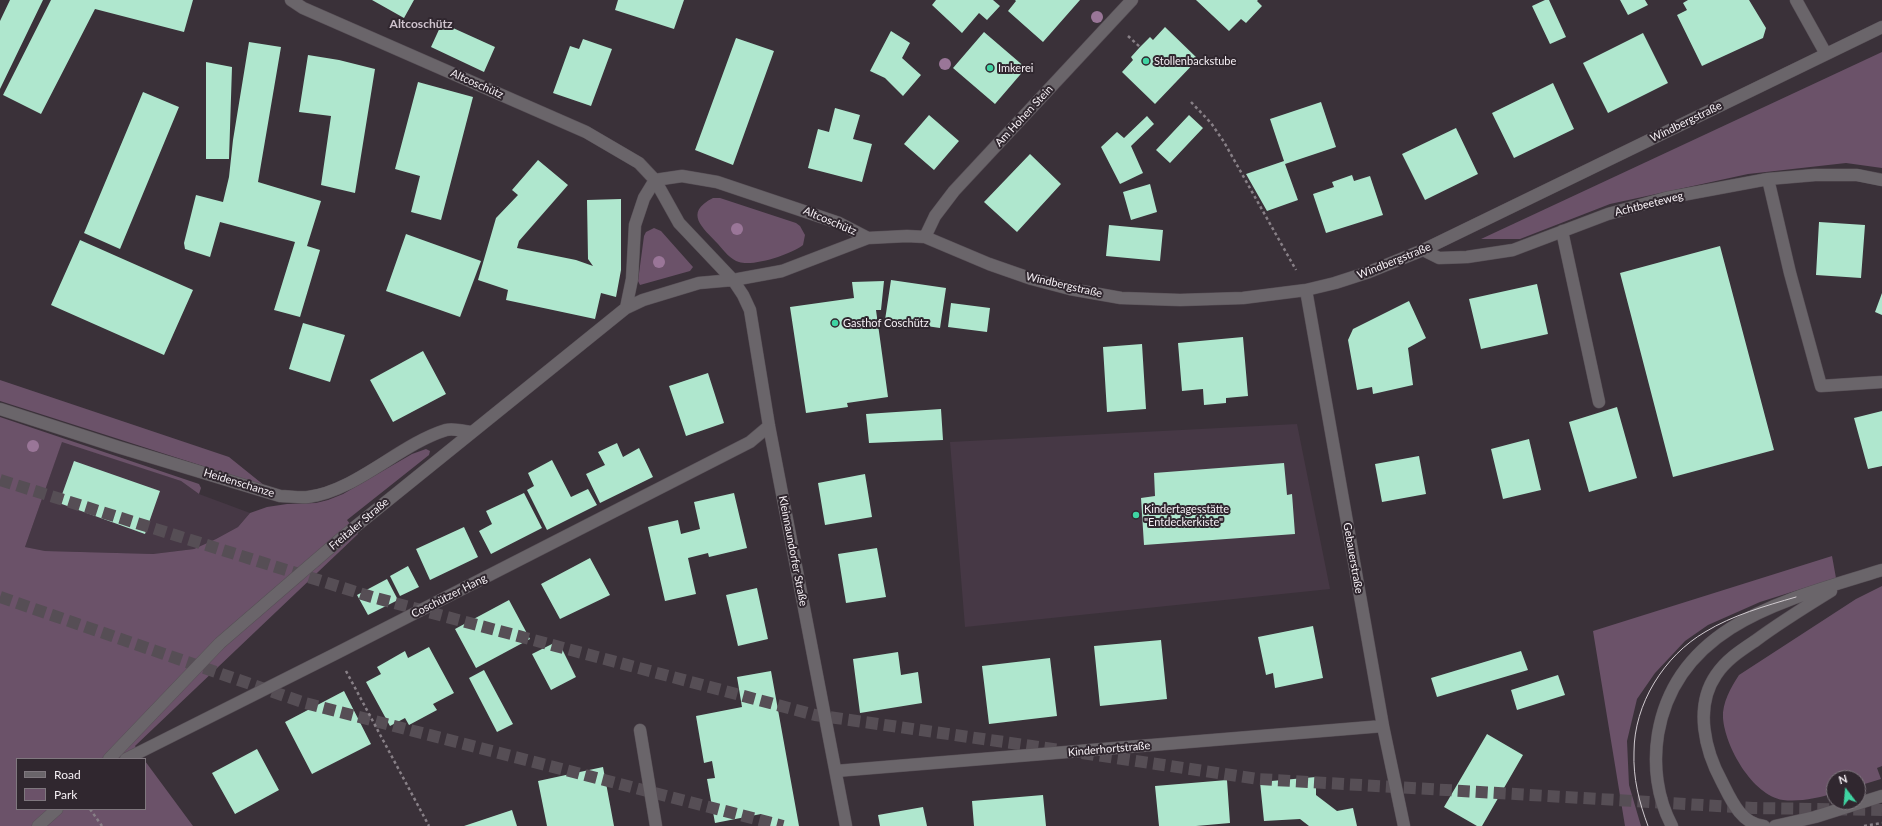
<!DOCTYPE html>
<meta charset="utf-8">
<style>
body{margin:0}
#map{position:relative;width:1882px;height:826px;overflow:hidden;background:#3a3139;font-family:Lato,sans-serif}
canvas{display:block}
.legend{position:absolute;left:16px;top:758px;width:130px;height:52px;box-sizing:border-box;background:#30272f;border:1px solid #7f777e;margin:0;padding:5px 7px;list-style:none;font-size:12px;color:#f6f0f5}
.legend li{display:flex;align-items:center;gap:8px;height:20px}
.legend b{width:20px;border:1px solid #7f777e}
.north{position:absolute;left:1826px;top:770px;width:40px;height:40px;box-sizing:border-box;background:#30272f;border:1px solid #7f777e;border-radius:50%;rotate:344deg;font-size:11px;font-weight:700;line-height:16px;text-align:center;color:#f6f0f5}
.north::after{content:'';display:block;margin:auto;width:14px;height:18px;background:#3fd4a2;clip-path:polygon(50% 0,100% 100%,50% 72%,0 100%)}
</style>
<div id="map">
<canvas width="1882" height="826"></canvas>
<ul class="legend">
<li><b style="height:5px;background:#6a656a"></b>Road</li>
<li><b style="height:11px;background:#6b5269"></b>Park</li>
</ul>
<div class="north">N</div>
</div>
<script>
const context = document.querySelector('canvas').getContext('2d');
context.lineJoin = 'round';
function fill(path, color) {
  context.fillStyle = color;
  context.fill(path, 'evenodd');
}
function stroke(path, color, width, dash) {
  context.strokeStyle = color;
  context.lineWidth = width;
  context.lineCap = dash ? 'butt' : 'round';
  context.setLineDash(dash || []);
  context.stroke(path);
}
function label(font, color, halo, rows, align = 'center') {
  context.font = font + ' Lato,sans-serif';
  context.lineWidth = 4;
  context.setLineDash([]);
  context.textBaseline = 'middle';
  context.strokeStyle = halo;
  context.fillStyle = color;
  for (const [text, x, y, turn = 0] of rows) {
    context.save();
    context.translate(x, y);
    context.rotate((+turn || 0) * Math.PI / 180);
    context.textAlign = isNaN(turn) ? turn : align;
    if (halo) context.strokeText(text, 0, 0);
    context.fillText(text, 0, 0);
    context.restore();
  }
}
fill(new Path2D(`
 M1297 424 1330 589 965 627 950 442Z
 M62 441 181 481 199 494 250 513 238 527 216 539 194 549 153 554 45 551 25 547Z`), '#463845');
fill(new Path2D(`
 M1882 52V168L1846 163 1748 174 1610 204 1520 239H1481Z
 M713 198H720L796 223 800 226 805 235 803 245C792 254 753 267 739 262 731 260 724 251 718 244 703 228 683 213 713 198Z
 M654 228 661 231 693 267 690 271 640 285 638 281 644 236 646 232Z
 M0 380 229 457 265 486 0 401Z
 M0 417 199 484 201 488 199 494 181 481 62 442 25 547 45 551 153 554 194 549 216 539 238 527 250 513 267 507 287 504 316 503 328 500 343 494 412 454 426 449 430 451 429 455 347 520 358 534 135 746 144 759H17V809H145V761L193 826H0Z
 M1832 556 1836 578 1760 602 1708 625 1685 641 1655 673 1637 699 1627 741 1629 785 1641 826H1625L1593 631Z
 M1882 586V766L1877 768 1881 779 1858 786V778H1834V793C1819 798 1799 802 1783 800 1752 795 1725 746 1723 718 1722 703 1731 687 1739 675L1856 599Z`), '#6b5269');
fill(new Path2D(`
 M10 0H43L0 89V21Z
 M51 0H193L184 32 95 9 41 114 3 95Z
 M372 0H414L404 18Z
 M618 0H684L674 29 615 10Z
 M936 0H993L1000 6 987 20 979 13 962 33 932 5Z
 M1015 0H1080L1043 42 1008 11 1016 1Z
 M1196 0H1258L1257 1 1262 6 1246 23 1241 19 1229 31Z
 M1545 0H1549L1566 37 1550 44 1532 6Z
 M1620 0H1645L1648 5 1628 15Z
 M1688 0H1749L1766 28 1763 38 1702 66 1677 15 1687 10 1683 3Z
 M442 23 495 47 484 72 431 47Z
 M1165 27 1198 59 1155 104 1122 72 1133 60 1131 57 1140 47 1150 37 1153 40Z
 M891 31 910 43 902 58 921 75 903 96 885 78 870 71Z
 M984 32 1026 68 995 104 953 68Z
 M1643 33 1668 83 1608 113 1583 63Z
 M736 38 774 51 733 165 695 150Z
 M583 39 612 49 591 106 553 93 570 46 579 49Z
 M249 42 281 47 258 182 321 201 307 246 320 250 300 317 274 310 295 242 220 222 210 257 185 249 184 243 196 195 223 202 229 177 233 140Z
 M308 55 339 60 375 69 355 193 321 185 331 116 299 112Z
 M206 62 232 67 229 159H206Z
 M418 82 473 97 441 220 411 212 420 176 395 169Z
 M1553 83 1574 129 1514 158 1492 113Z
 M143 92 179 107 120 249 84 233Z
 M1321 102 1336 147 1285 164 1298 200 1267 211 1246 174 1284 161 1270 119Z
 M835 108 860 115 853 139 872 144 862 182 808 168 818 129 829 132Z
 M929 115 959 141 934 170 904 144Z
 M1189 115 1203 128 1170 163 1156 150Z
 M1147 116 1154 124 1131 146 1143 173 1120 184 1101 147 1117 132 1124 138Z
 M1456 128 1478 174 1425 200 1402 154Z
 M1030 154 1061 184 1017 232 984 202Z
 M538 160 568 185 519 241 517 248 576 260 593 266 588 259 587 200 621 199V270L616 297 601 293 595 319 506 300 508 290 478 280 496 218 518 195 512 190Z
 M1352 175 1354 181 1370 176 1383 215 1326 233 1313 194 1334 187 1332 182Z
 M1150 184 1157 212 1131 220 1123 192Z
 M1819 222 1865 225 1861 278 1816 275Z
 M1109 225 1163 230 1160 261 1106 256Z
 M406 234 481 261 460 317 386 291Z
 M80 240 193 290 164 355 51 305Z
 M1720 246 1774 450 1673 477 1620 273Z
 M891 280 946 288 940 328 885 320Z
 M884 281 881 310H876L888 397 847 403 848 407 806 413 790 307 854 298 852 282Z
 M1537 284 1548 334 1481 349 1469 299Z
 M1882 293V315L1875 312Z
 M1409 301 1426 338 1408 348 1413 385 1373 394 1372 387 1357 390 1348 340 1353 329Z
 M951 303 990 308 987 332 948 327Z
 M303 323 345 335 330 382 289 369Z
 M1243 337 1248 396 1226 398V403L1204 405 1203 389 1182 391 1178 343Z
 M1142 344 1146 409 1107 412 1103 347Z
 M423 351 446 394 393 422 370 380Z
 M708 373 724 423 686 436 669 386Z
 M1617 407 1637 478 1589 492 1569 422Z
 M941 409 943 440 869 443 866 414Z
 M1882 411V466L1868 469 1854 418Z
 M1529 439 1541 490 1503 499 1491 449Z
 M617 443 623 457 639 448 653 477 600 503 586 474 605 465 598 452Z
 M1419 456 1426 494 1382 502 1375 464Z
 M552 460 571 497 588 489 597 505 547 530 527 490 534 486 528 473Z
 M74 461 160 491 145 534 59 503Z
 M1284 463 1287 495 1292 494 1295 534 1144 545 1141 498 1155 496 1154 473Z
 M865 474 872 517 825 525 818 483Z
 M524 493 542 528 491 554 479 531 492 524 486 511Z
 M734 493 747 548 709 557 708 553 688 558 696 594 665 601 648 527 678 520 681 534 700 529 694 502Z
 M464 527 478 557 430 580 416 549Z
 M877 548 886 597 846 603 838 554Z
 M590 558 610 595 560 619 541 584Z
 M408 566 419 587 400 596 390 576Z
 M387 579 398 600 368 615 357 595Z
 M757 588 768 639 738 646 726 595Z
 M509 600 530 639 476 668 455 629Z
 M1313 626 1323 678 1275 688 1273 673 1266 675 1258 637Z
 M1161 640 1167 699 1100 706 1094 646Z
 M558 641 576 677 551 690 532 654Z
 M429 647 454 693 433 704 437 710 409 725 405 718 390 726 366 682 381 674 377 667 405 651 408 658Z
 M1521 651 1528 670 1437 697 1431 678Z
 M898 652 901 675 918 672 922 703 860 713 853 659Z
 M1050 658 1057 716 989 724 982 666Z
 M484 670 513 724 497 732 469 678Z
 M771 671 799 826H764L761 814 715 823 707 779 715 778 712 761 704 763 696 716 742 707 737 677Z
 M1558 675 1565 695 1517 710 1511 690Z
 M344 691 371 744 312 774 285 722Z
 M1487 734 1523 755 1482 826H1477L1444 807Z
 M257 749 279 790 235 814 212 773Z
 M603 767 614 826H547L538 781Z
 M1316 777V795L1337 811 1353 808 1357 826H1309L1300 819 1264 821 1260 782Z
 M1227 780 1230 823 1196 826H1159L1155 786Z
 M1043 795 1046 826H974L972 801Z
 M923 807 927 826H880L878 815Z
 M512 810 517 826H464Z`), '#afe7ce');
stroke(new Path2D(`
 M0 480 372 597 815 715 1060 750
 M0 597 305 703 783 826
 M1082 753 1258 779 1753 808 1882 810`), '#564e55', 12, [12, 6]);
const minor = new Path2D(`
 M291 0 303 8 586 132 639 163 655 180 679 223 733 280 743 295 750 310 769 426 846 826
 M1796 0 1826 54
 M1768 179 1790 273 1821 386 1882 382
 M1562 231 1599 402
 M925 237 935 216 954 191 1132 0
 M1423 250 1439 258 1467 257 1513 250 1608 214 1666 198 1768 179 1815 175H1857L1882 180
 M1306 290 1383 726 1404 826
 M626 308 632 279 635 225 644 198 655 180 682 176 717 182 839 223 868 238
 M0 409 118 447 280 496C289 496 299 498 308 497 356 491 400 444 446 430 453 428 464 431 471 432
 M640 730 656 826
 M109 759 220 643 345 535 626 308 643 300 699 283 733 280 782 271 868 238 907 236 925 237 989 264 1032 279 1070 289 1121 298 1180 300 1243 298 1306 290 1335 283 1369 272 1423 250 1882 27
 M126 759 337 653 750 442 769 426
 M836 771 1383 726
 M38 826 57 809
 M1672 826C1657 798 1653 765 1658 734 1677 622 1791 599 1882 570
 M1764 826C1741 824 1731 800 1722 782 1705 751 1694 707 1716 675 1726 660 1740 651 1755 641 1779 623 1805 607 1831 591
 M1775 826 1815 817 1882 796`);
stroke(minor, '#585057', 13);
stroke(new Path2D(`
 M1128 36 1140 47
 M1191 102 1211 123 1224 142 1296 270
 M346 671 429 826
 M90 809 102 826
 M1864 826 1882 823`), '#888087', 2.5, [3, 3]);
stroke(minor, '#6a656a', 12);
stroke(new Path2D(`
 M1648 826C1639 802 1633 778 1634 752 1634 704 1664 656 1705 632 1733 615 1765 606 1796 597`), '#d2ccd1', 1);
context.fillStyle = '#9a7698';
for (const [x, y] of [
 [1097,17],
 [945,64],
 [737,229],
 [659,262],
 [33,446]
]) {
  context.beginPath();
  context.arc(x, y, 6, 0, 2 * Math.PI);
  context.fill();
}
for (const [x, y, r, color] of [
 [1146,61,4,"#3fd4a2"],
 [990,68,4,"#3fd4a2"],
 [835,323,4,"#3fd4a2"],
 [1136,515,4,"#3fd4a2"]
]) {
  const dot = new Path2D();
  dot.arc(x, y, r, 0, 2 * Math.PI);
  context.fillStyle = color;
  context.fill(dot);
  stroke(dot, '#30272f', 1.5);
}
label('11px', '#f6f0f5', '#30272f', [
 ["Stollenbackstube",1154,61],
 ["Imkerei",998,68],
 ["Gasthof Coschütz",843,323],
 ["Kindertagesstätte",1144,509],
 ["\"Entdeckerkiste\"",1144,522]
], 'left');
label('11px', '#f6f0f5', '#30272f', [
 ["Altcoschütz",477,84,24],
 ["Am Hohen Stein",1024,116,-47],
 ["Windbergstraße",1686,122,-26],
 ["Achtbeeteweg",1649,204,-14],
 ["Altcoschütz",830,221,23],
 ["Windbergstraße",1394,261,-22],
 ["Windbergstraße",1064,285,13],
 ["Heidenschanze",239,483,17],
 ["Freitaler Straße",359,524,-40],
 ["Kleinnaundorfer Straße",793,551,79],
 ["Gebauerstraße",1353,558,80],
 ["Coschützer Hang",449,596,-27],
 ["Kinderhortstraße",1109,749,-5]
]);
label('bold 12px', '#cec2cd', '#30272f', [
 ["Altcoschütz",421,24]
]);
</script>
